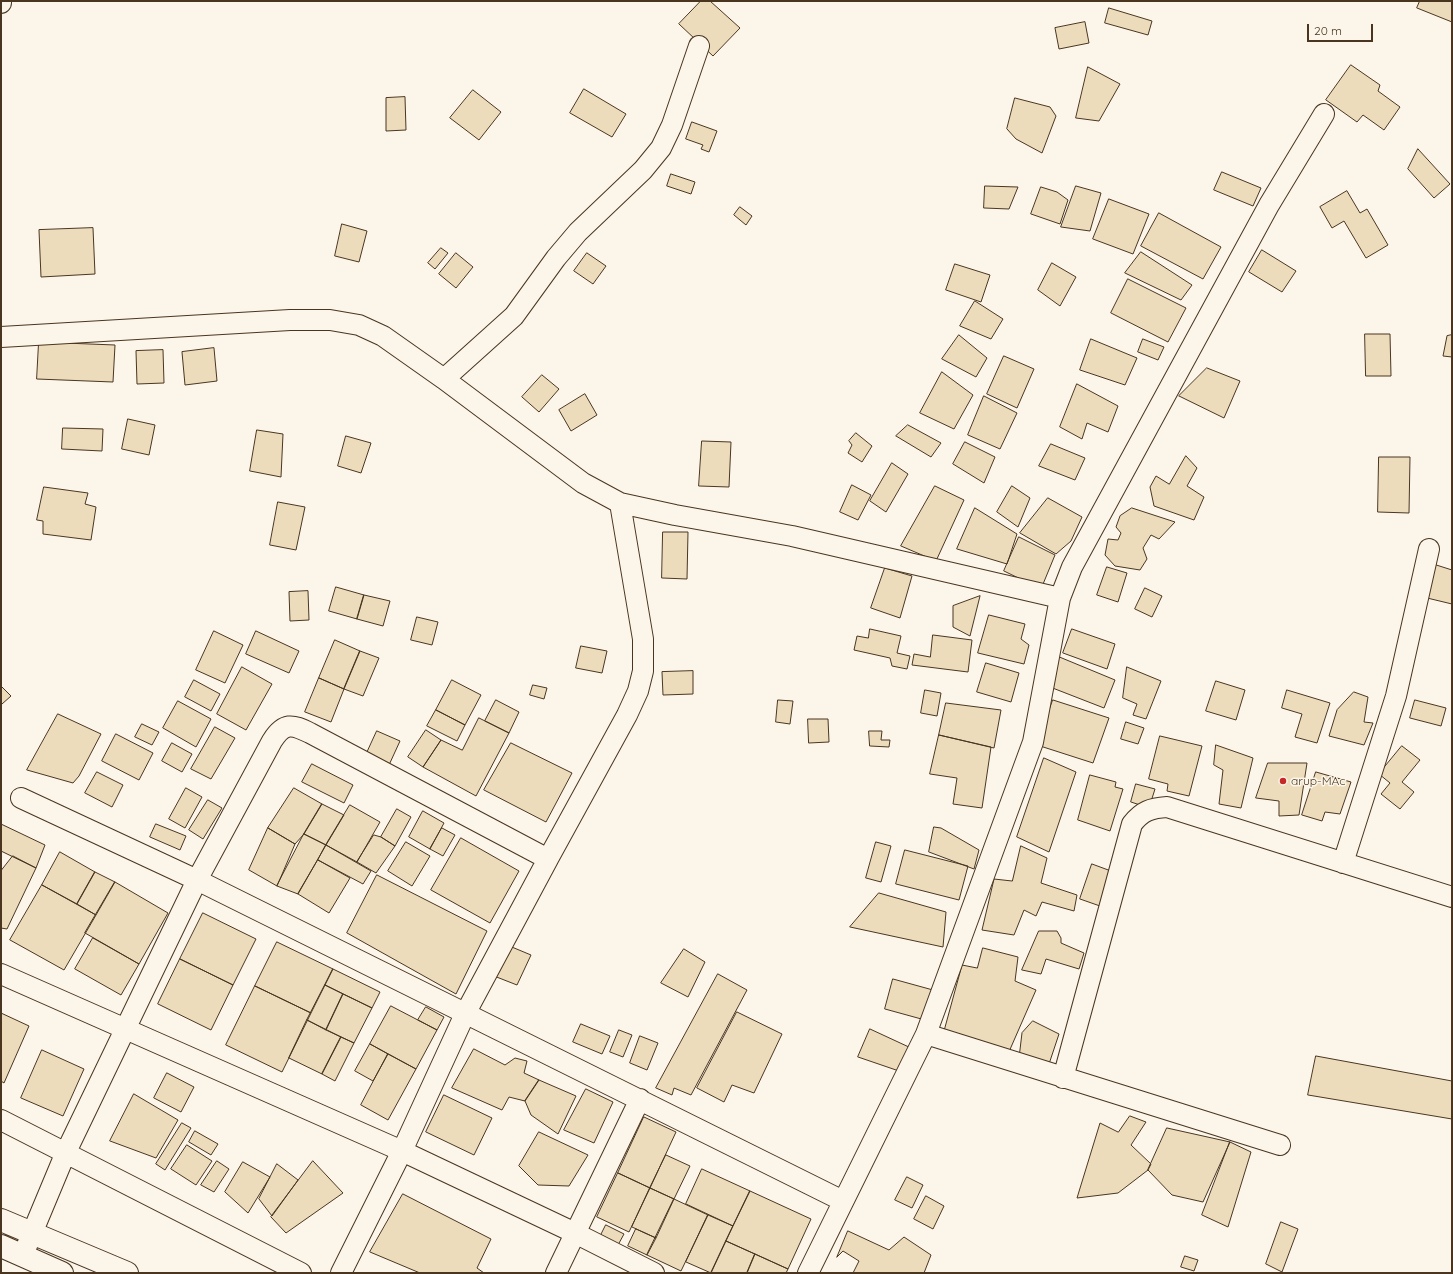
<!DOCTYPE html>
<style>
body{margin:0}
#map{position:relative;width:1453px;height:1274px;overflow:hidden;background:#fbf6e9;font-family:Quicksand,sans-serif}
canvas{display:block}
.frame{position:absolute;inset:0;border:2px solid #4a3520;pointer-events:none}
.scale{position:absolute;left:1307px;top:24px;width:66px;height:18px;box-sizing:border-box;border:2px solid #4a3520;border-top:0;padding-left:5px;font-size:12px;line-height:14px;white-space:nowrap;color:#4a3520;-webkit-text-stroke:3px #fbf6e9;paint-order:stroke}
</style>
<div id="map">
<canvas width="1453" height="1274"></canvas>
<div class="frame"></div>
<div class="scale">20 m</div>
</div>
<script>
const context = document.querySelector('canvas').getContext('2d');
context.lineJoin = 'round';
function fill(path, color) {
  context.fillStyle = color;
  context.fill(path, 'evenodd');
}
function stroke(path, color, width, dash) {
  context.strokeStyle = color;
  context.lineWidth = width;
  context.lineCap = dash ? 'butt' : 'round';
  context.setLineDash(dash || []);
  context.stroke(path);
}
function label(font, color, halo, rows, align = 'center') {
  context.font = font + ' Quicksand,sans-serif';
  context.lineWidth = 3;
  context.setLineDash([]);
  context.textBaseline = 'middle';
  context.strokeStyle = halo;
  context.fillStyle = color;
  for (const [text, x, y, turn = 0] of rows) {
    context.save();
    context.translate(x, y);
    context.rotate((+turn || 0) * Math.PI / 180);
    context.textAlign = isNaN(turn) ? turn : align;
    if (halo) context.strokeText(text, 0, 0);
    context.fillText(text, 0, 0);
    context.restore();
  }
}
const building = new Path2D(`
 M701 1H710L740 28 713 56 679 24Z
 M1420 1H1452V22L1417 8Z
 M1109 8 1152 21 1148 35 1105 23Z
 M1085 22 1089 43 1059 49 1055 28Z
 M1351 65 1380 85 1378 91 1400 107 1384 130 1363 115 1357 122 1326 100Z
 M1088 67 1120 84 1099 121 1076 118Z
 M584 89 626 114 612 137 570 113Z
 M473 90 501 112 479 140 450 118Z
 M405 97 406 130 386 131V98Z
 M1015 98 1050 107 1056 116 1042 153 1016 139 1007 129Z
 M692 122 717 131 709 152 701 149 703 145 686 139Z
 M1418 149 1450 184 1434 198 1408 169Z
 M1222 172 1261 188 1253 206 1214 190Z
 M671 174 695 182 691 194 667 186Z
 M985 186 1018 187 1009 209 984 208Z
 M1076 186 1101 193 1090 231 1061 227Z
 M1041 187 1057 192 1068 200 1060 224 1031 214Z
 M1347 191 1360 213 1367 209 1388 245 1366 258 1344 221 1332 228 1320 207Z
 M1109 199 1149 214 1133 254 1093 239Z
 M740 207 752 216 746 225 734 215Z
 M1159 213 1221 247 1203 279 1141 246Z
 M342 224 367 231 359 262 335 256Z
 M93 228 95 274 41 277 39 230Z
 M441 248 448 253 435 269 428 263Z
 M1262 250 1296 271 1282 292 1249 272Z
 M1141 252 1192 285 1181 300 1125 273Z
 M456 253 473 267 456 288 439 274Z
 M587 253 606 266 593 284 574 271Z
 M1052 263 1076 277 1060 306 1038 290Z
 M955 264 990 275 981 302 946 290Z
 M1128 279 1186 308 1168 342 1111 313Z
 M975 301 1003 319 991 339 960 326Z
 M1365 334H1390L1391 376H1366Z
 M959 335 987 358 976 377 942 359Z
 M1452 335V357L1443 356 1447 336Z
 M1091 339 1137 358 1125 385 1080 370Z
 M1143 339 1164 347 1158 360 1138 352Z
 M39 342 115 345 113 382 37 379Z
 M214 348 217 381 185 385 182 352Z
 M163 350 164 383 137 384 136 351Z
 M1004 356 1034 369 1017 408 987 394Z
 M1207 368 1240 381 1224 418 1179 396Z
 M942 372 973 395 954 429 920 413Z
 M542 375 559 389 539 412 522 397Z
 M1077 384 1118 406 1108 432 1087 423 1082 439 1060 427Z
 M585 394 597 415 571 431 559 410Z
 M984 396 1017 413 1000 449 968 435Z
 M128 419 155 425 149 455 122 449Z
 M908 425 941 443 931 457 896 436Z
 M63 428 103 429 102 451 62 449Z
 M257 430 283 434 281 477 250 471Z
 M856 433 872 446 862 462 848 453 852 445 849 441Z
 M346 436 371 443 361 473 338 466Z
 M702 441 731 442 729 487 699 486Z
 M965 442 995 457 984 483 953 464Z
 M1051 444 1085 458 1075 480 1039 466Z
 M1186 456 1197 468 1187 486 1204 497 1194 520 1154 506 1150 487 1156 476 1169 484Z
 M1379 457H1410L1409 513 1378 512Z
 M892 463 908 474 886 512 870 501Z
 M852 485 871 495 858 520 840 512Z
 M935 486 964 500 936 561 901 546Z
 M1012 486 1030 498 1018 527 997 512Z
 M44 487 88 493 85 504 96 507 91 540 43 534V521L37 520Z
 M1048 498 1082 517 1071 541 1056 554 1020 533Z
 M278 502 305 507 296 550 270 545Z
 M975 508 1017 534 1007 564 957 549Z
 M1132 508 1175 522 1159 539 1151 535 1143 548 1147 559 1140 570 1115 566 1105 555 1108 539 1118 540 1121 533 1116 527 1120 516Z
 M663 532H688L687 579 662 578Z
 M1019 537 1055 555 1041 589 1004 571Z
 M1430 563 1452 570V604L1423 597Z
 M1107 567 1127 573 1118 602 1097 595Z
 M885 568 912 576 900 618 871 608Z
 M336 587 364 595 357 619 329 611Z
 M1145 588 1162 596 1152 617 1135 609Z
 M308 591 309 620 290 621 289 592Z
 M364 595 390 601 383 626 357 619Z
 M980 596 970 636 953 627V606Z
 M989 615 1025 624 1021 639 1029 645 1024 664 978 653Z
 M417 617 438 622 432 645 411 640Z
 M870 629 901 636 897 653 910 656 907 669 892 666 890 658 854 650 857 636 868 638Z
 M1072 629 1115 644 1107 669 1063 653Z
 M214 631 243 645 225 683 196 670Z
 M256 631 299 651 289 673 246 654Z
 M933 635 972 640 968 672 912 665 914 654 930 657Z
 M335 640 360 651 344 689 319 678Z
 M581 646 607 651 602 673 576 668Z
 M360 651 379 658 363 696 344 689Z
 M1057 656 1115 680 1104 708 1050 687Z
 M986 663 1019 673 1011 702 977 692Z
 M242 667 272 684 246 730 217 714Z
 M1127 667 1161 681 1146 719 1133 715 1137 704 1123 698Z
 M693 671V694L663 695 662 672Z
 M319 678 344 689 331 722 305 712Z
 M194 680 220 694 211 711 185 697Z
 M452 680 481 695 465 725 436 710Z
 M1216 681 1245 690 1236 720 1206 711Z
 M533 685 547 688 544 699 530 695Z
 M1 686 11 696 2 704 1 702Z
 M925 690 941 693 937 716 921 713Z
 M1287 690 1330 703 1317 743 1295 737 1302 714 1282 708Z
 M1354 692 1368 697 1364 722 1373 723 1364 745 1329 736 1337 710Z
 M496 700 519 712 509 733 485 721Z
 M778 700 793 701 790 724 776 722Z
 M1053 700 1109 718 1093 763 1037 745Z
 M1415 700 1446 708 1441 726 1410 718Z
 M178 701 211 719 196 747 163 728Z
 M946 703 1001 710 994 748 939 735Z
 M436 710 465 725 457 741 427 726Z
 M58 714 101 734 79 776 73 783 27 770Z
 M479 718 509 733 476 796 423 767 441 740 462 750Z
 M808 719H828L829 742 809 743Z
 M1126 722 1144 728 1138 744 1121 739Z
 M142 724 159 732 152 745 135 737Z
 M215 727 235 738 211 779 191 769Z
 M426 730 441 740 423 767 408 757Z
 M377 731 400 741 389 765 366 755Z
 M869 731H882L881 740H890L889 747 870 746Z
 M116 734 153 753 139 780 102 761Z
 M939 735 991 747 982 808 953 804 957 778 930 774Z
 M1160 736 1202 746 1189 796 1167 791 1168 784 1149 779Z
 M172 743 192 754 182 772 162 761Z
 M511 743 572 773 546 822 484 790Z
 M1216 745 1253 758 1241 808 1219 804 1223 770 1214 765Z
 M1402 746 1420 760 1402 782 1414 792 1400 809 1381 794 1390 783 1379 774Z
 M1044 758 1076 772 1049 852 1017 837Z
 M1268 763H1307L1299 815 1279 816V801L1256 798Z
 M312 764 353 785 344 803 302 782Z
 M97 772 123 785 112 807 85 793Z
 M1316 772 1351 782 1340 814 1325 812 1322 821 1302 815Z
 M1090 775 1116 782 1115 787 1123 789 1110 831 1078 820Z
 M1136 784 1155 789 1149 808 1131 802Z
 M186 788 202 797 185 828 169 819Z
 M294 788 322 804 304 834 295 844 268 828Z
 M208 800 222 808 203 839 189 830Z
 M322 804 344 815 326 845 304 834Z
 M350 805 380 822 357 862 326 845Z
 M397 809 411 817 395 846 381 837Z
 M423 811 444 823 430 849 409 837Z
 M1 824 45 845 36 868 1 851Z
 M156 824 186 836 180 850 150 837Z
 M934 827 941 828 979 850 974 869 929 852Z
 M268 828 295 844 277 886 249 870Z
 M442 828 455 835 443 856 430 849Z
 M304 834 326 845 298 894 277 886Z
 M374 835 381 837 395 846 376 873 357 862Z
 M461 838 519 871 490 923 431 890Z
 M406 842 430 856 412 886 388 871Z
 M876 842 891 846 881 882 866 878Z
 M326 845 371 871 363 884 318 860Z
 M1021 846 1047 858 1041 883 1077 895 1074 911 1042 902 1036 916 1024 910 1014 935 982 930 994 879 1012 881Z
 M905 850 968 866 959 900 896 884Z
 M60 852 95 872 77 904 42 885Z
 M13 856 36 868 7 929 1 928V871Z
 M318 860 350 878 329 913 298 894Z
 M1092 864 1111 871 1100 906 1080 899Z
 M95 872 115 882 96 915 77 904Z
 M377 875 487 931 456 994 347 933Z
 M115 882 168 913 139 964 85 933Z
 M42 885 96 915 64 970 10 940Z
 M879 893 946 912 943 947 850 927Z
 M203 913 256 939 233 985 180 959Z
 M1039 931H1057L1061 938V943L1084 953 1079 969 1046 959 1041 974 1022 970Z
 M93 938 139 964 121 995 75 969Z
 M277 942 333 969 311 1013 255 986Z
 M507 945 531 955 517 985 494 976Z
 M983 948 1018 957 1015 981 1036 990 1008 1054 944 1031 962 965 977 968Z
 M684 949 705 962 688 997 661 983Z
 M180 959 233 985 211 1030 158 1004Z
 M333 969 380 992 372 1008 325 985Z
 M718 974 747 990 691 1095 674 1088 672 1095 656 1088Z
 M893 979 933 990 925 1020 885 1009Z
 M325 985 343 994 326 1030 307 1020Z
 M255 986 311 1013 282 1072 226 1045Z
 M343 994 372 1008 354 1043 326 1030Z
 M391 1006 437 1030 416 1069 370 1044Z
 M426 1007 444 1017 437 1030 418 1020Z
 M737 1012 782 1034 754 1093 732 1085 724 1102 697 1088Z
 M1 1013 29 1026 4 1083 1 1081Z
 M307 1020 341 1037 322 1074 289 1058Z
 M1033 1021 1059 1034 1048 1067 1019 1058 1022 1033Z
 M581 1024 610 1036 602 1054 573 1042Z
 M870 1029 911 1048 899 1071 858 1057Z
 M619 1030 632 1035 623 1057 610 1052Z
 M640 1036 658 1043 647 1070 630 1063Z
 M341 1037 354 1043 335 1081 322 1074Z
 M370 1044 388 1054 373 1081 355 1071Z
 M474 1049 505 1065 515 1058 527 1061 524 1073 539 1080 525 1101 509 1097 502 1110 452 1088Z
 M42 1050 84 1069 63 1116 21 1098Z
 M388 1054 416 1069 388 1120 361 1105Z
 M1316 1056 1452 1081V1119L1308 1095Z
 M167 1073 194 1087 181 1112 154 1098Z
 M539 1080 576 1096 558 1134 531 1115 525 1101Z
 M586 1089 613 1102 594 1143 564 1130Z
 M134 1094 178 1120 156 1158 110 1141Z
 M444 1095 492 1118 474 1155 426 1132Z
 M1130 1116 1146 1122 1131 1145 1151 1164 1148 1170 1118 1193 1077 1198 1100 1123 1118 1132Z
 M644 1117 676 1132 650 1188 618 1173Z
 M182 1123 191 1128 165 1170 156 1164Z
 M1167 1128 1230 1142 1203 1202 1172 1195 1148 1170Z
 M195 1131 218 1144 211 1155 189 1142Z
 M539 1132 588 1155 569 1186 538 1185 519 1166Z
 M1230 1142 1251 1152 1228 1227 1202 1215Z
 M187 1145 212 1161 196 1185 171 1169Z
 M666 1155 690 1166 674 1199 650 1188Z
 M217 1161 229 1169 214 1192 201 1185Z
 M313 1161 343 1193 286 1233 271 1217Z
 M243 1162 270 1177 248 1213 225 1192Z
 M277 1164 298 1180 272 1216 259 1199Z
 M702 1169 750 1191 733 1226 686 1204Z
 M618 1173 650 1188 629 1232 597 1217Z
 M907 1177 923 1185 912 1208 895 1200Z
 M650 1188 674 1199 656 1238 632 1227Z
 M750 1191 811 1219 788 1269 726 1241Z
 M403 1194 491 1239 477 1268 484 1273H420L370 1252Z
 M926 1196 944 1206 933 1229 914 1219Z
 M674 1199 708 1215 681 1271 647 1255Z
 M708 1215 733 1226 711 1273 686 1262Z
 M1281 1222 1298 1229 1282 1272 1266 1264Z
 M606 1225 624 1234 618 1245 600 1237Z
 M636 1229 656 1238 647 1255 628 1246Z
 M848 1231 889 1250 904 1237 931 1255 924 1273H853L859 1261 843 1251 837 1257Z
 M726 1241 755 1254 747 1273H711Z
 M755 1254 788 1269 786 1273H747Z
 M1185 1256 1198 1260 1194 1271 1181 1267Z`);
fill(building, '#ecdcbc');
stroke(building, '#4a3520', 1);
const minor = new Path2D(`
 M1 3V1
 M1 337 290 320H330L359 325 383 336 444 379 583 483 620 503 675 515 792 536 1060 598
 M444 379 514 316 556 258 578 232 643 170 661 148 672 125 699 46
 M21 798 197 880 843 1201
 M548 859 627 715 638 691 643 671V639L620 503
 M1343 863 1396 696 1429 549
 M1 974 402 1151 465 1014 548 859 310 733C292 724 284 722 272 741L197 880 66 1152 23 1255
 M926 1034 1280 1145
 M1063 1078 1132 824C1142 811 1151 808 1167 807L1452 897
 M1 1120 301 1273
 M341 1273 402 1151 575 1233 654 1273
 M556 1273 640 1099
 M808 1273 926 1034 1033 742 1060 598 1072 567 1269 205 1324 114`);
const secondary = new Path2D(`
 M1 1220 127 1273
 M1 1246 62 1273`);
stroke(minor, '#4a3520', 22);
stroke(secondary, '#4a3520', 24);
stroke(minor, '#fbf6e9', 20);
stroke(secondary, '#fbf6e9', 22);
for (const [x, y, r, color] of [
 [1283,781,4,"#c62828"]
]) {
  const dot = new Path2D();
  dot.arc(x, y, r, 0, 2 * Math.PI);
  context.fillStyle = color;
  context.fill(dot);
  stroke(dot, '#fbf6e9', 1.5);
}
label('12px', '#4a3520', '#fbf6e9', [
 ["arup-MAc",1291,781]
], 'left');
</script>
